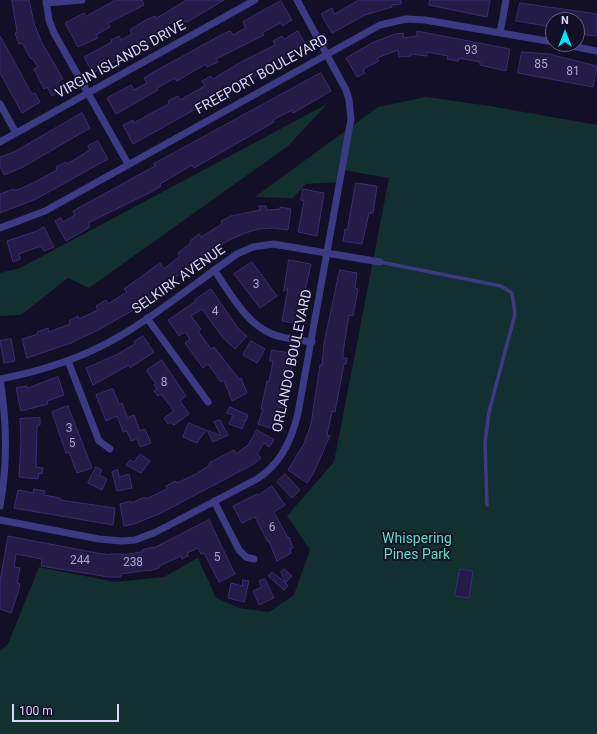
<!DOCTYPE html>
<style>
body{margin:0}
#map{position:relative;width:597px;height:734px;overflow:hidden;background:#130f26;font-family:Roboto,sans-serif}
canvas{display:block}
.north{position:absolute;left:545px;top:12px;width:40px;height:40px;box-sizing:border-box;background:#130f26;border:1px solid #625e7d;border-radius:50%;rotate:0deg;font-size:11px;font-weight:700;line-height:16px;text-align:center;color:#d9d4ff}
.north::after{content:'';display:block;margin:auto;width:14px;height:18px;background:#00e5ff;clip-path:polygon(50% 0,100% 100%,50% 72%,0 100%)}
.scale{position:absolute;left:12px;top:704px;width:107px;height:18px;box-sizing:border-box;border:2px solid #d9d4ff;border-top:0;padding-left:5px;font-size:12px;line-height:14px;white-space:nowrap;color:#d9d4ff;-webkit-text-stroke:3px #130f26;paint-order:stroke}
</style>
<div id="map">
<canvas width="597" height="734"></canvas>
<div class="north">N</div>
<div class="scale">100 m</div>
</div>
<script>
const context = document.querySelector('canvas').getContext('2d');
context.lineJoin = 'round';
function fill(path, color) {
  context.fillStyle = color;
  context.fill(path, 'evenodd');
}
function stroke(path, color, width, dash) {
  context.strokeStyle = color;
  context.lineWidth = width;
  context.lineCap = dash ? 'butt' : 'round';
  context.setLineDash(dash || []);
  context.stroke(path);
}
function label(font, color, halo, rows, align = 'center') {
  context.font = font + ' Roboto,sans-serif';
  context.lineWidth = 3.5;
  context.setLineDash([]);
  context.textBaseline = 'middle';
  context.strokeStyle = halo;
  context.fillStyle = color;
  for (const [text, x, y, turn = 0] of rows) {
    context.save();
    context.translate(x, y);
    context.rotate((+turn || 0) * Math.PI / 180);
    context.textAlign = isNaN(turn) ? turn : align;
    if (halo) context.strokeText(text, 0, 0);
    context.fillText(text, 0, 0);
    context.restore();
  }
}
fill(new Path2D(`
 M426 97 490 106 597 125V734H0V651L8 644 39 567 115 582 164 577 198 558 216 598 239 608 269 612 294 595 310 550 287 516 334 462 389 178 343 170 341 182 306 184 293 198 255 197 378 107Z
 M327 104 288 146 89 288 68 278 21 315 0 316V273L20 268Z`), '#12302f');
const building = new Path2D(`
 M12 0H29L34 23 41 41 63 79 57 82 62 90 52 96 47 87 44 89 34 69 38 67 32 58 31 59 22 43 19 44 15 33H17Z
 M116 0H142L144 5 108 23 110 27 96 35 98 38 78 47 65 23 84 13 86 16Z
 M187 0H224L187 22 186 21 177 26 174 21 161 29 164 34 93 73 84 57 112 42 111 40 119 36 121 40 132 34 130 30 144 21 155 16 156 18Z
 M359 0H401V4L391 5 392 7 365 15 332 33 321 14 332 8 334 14Z
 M430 0H490L487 17 429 5Z
 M281 1 292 20 282 26 280 23 262 33 264 35 216 59 218 62 207 67 206 64 177 81 175 78 157 88 158 90 116 114 107 98 131 85 134 90 147 83 144 78 152 73 221 35 230 31 233 35 246 28 243 22Z
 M520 3 597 14V36L580 34 582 20H553V27L516 21Z
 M298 31 307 47 133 144 123 125 133 120 134 123 155 111 169 104 168 101 178 96 180 100 205 86 202 81 211 76 213 79 241 62 275 45 273 41 282 36 284 39Z
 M417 31 510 49 506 71 480 65V62L459 58 458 61 447 59 448 56 427 52V56L411 54V56L399 57 398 50 377 58 379 61 365 68 363 70 365 73 357 77 346 58 372 43 395 34 403 33 404 38 417 36Z
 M0 36 32 94 35 93 40 102 22 113 0 73Z
 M522 52 549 54 597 66 593 87 518 73Z
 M321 73 331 91 293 113 292 110 273 120 274 122 194 168 192 165 160 184 161 186 151 192 88 223 90 227 66 241 55 221 61 218 63 222 75 215 73 211 155 166 154 164Z
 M82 113 90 128 23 167 4 175 0 165V157L14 152Z
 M98 141 108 159 36 199 0 213V194L14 189 15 191 33 183 57 170 56 167 66 162 67 164 90 150 88 146Z
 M356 183 377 186 373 213H369L362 244 343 241 345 229 347 230Z
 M303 189 324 193 317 236 298 232 304 201 301 200Z
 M259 206H266L267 210 280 209V207L291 209 288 230 273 228 259 229 245 233 229 240 172 280 137 308 100 329 71 343 27 358 22 339 38 334 37 332 48 328 49 332 70 324 69 321 78 316 79 319 98 310 96 306 106 300 108 304 127 292 124 289 160 263 164 269 180 256 178 253 191 243 190 241 199 234 201 237 222 224 221 221 231 216 260 210Z
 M44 227 54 247 44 251 41 246 19 254 20 259 13 262 7 241 37 231Z
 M289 260 311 264 305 291 300 324 282 321 288 288 284 291Z
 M252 262 277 296 260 308 234 274Z
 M340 270 357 273 355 288 358 289 353 316 349 315 343 352V358H347L346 364H344L335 412 332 411 327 435 330 436 313 474 307 483 288 470 305 442 311 424 320 365H322L324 344Z
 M211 289 238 328 247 336 235 349 223 338 202 309 191 316 201 329 198 331 211 349 214 347 239 379 241 378 247 393 232 401 224 380 221 382 208 364 203 368 185 343 190 339 185 332 179 336 168 320 196 301 195 300Z
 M143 336 154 352 130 368 129 365 93 385 86 368 116 355 135 344 134 342Z
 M11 339 15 361 4 363 0 341Z
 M251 341 265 349 257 363 243 355Z
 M272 350 294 354 284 408 279 407 277 418 282 420 278 431 258 424 263 409H261L267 381 269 382 273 361H270Z
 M162 360 186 396 180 401 189 414 174 425 171 422 168 424 164 418 174 411 161 394 158 396 154 391 157 389 154 385 156 384 147 372V370Z
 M58 377 64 395 47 401 48 404 21 411 16 388 27 386V388Z
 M113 389 119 404 122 403 127 418 134 415 140 431 145 429 151 443 140 447 137 438 131 441 127 431 123 432 117 416 106 421 96 395Z
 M68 406 92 468 77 473 69 452 66 453 52 412Z
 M230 407 248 415 246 421 243 420 245 422 242 429 229 424 233 415 227 413Z
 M40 418V425L37 426 36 467 43 468 42 474 39 473 38 479 19 477 21 441 20 419Z
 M220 420 228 435 213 442 207 430 221 436 214 422Z
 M189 423 206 430 197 443 183 437Z
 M257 430 274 440 269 447 264 443 257 454 261 458 252 465 161 513 134 524 124 526 120 504 131 501V503L145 497 146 499 167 489 166 486 175 481 177 483 196 474 210 465 209 463 234 450 236 454 248 445Z
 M140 454 150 461 141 473 126 465 130 460 134 462Z
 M96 467 102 470 99 475 107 479 102 490 88 483Z
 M118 470 119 477 129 474 132 488 117 491 112 472Z
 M285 474 300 490 292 498 277 482Z
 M272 486 285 505 274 512 288 538 289 537 293 548 290 549 291 553 277 561 269 541 268 542 255 517 242 523 233 506 257 494 258 495Z
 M34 489 45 491 44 495 60 498V500L115 508 113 525 14 508 18 490 33 493Z
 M209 520 235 574 219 582 204 553 201 554 198 548 187 553 188 556 182 559 181 556 159 566V568L148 571V570L121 574V577H109L41 566 42 559 16 554 14 567 20 568 17 583 20 584 17 596 11 613 0 609V581L8 536 97 553 110 555V554H121V555L142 552V550L153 547V548Z
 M284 569 292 576 285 583 288 586 284 590 268 576 272 572 285 582 281 572Z
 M460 569 473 571 469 598 455 596Z
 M265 579 274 598 259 605 253 591 262 587 259 581Z
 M243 580 249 581 244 602 228 598 231 583 242 586Z`);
fill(building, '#241b47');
stroke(building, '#3b2d73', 1);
stroke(new Path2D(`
 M380 262 501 286 512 293 515 314 489 412 485 443 487 505`), '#3d3a85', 3.5);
stroke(new Path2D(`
 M46 0 49 20 54 33 128 164
 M46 3 82 0
 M500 33 506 0
 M561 44 597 51
 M0 104 16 133
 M0 142 255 0
 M0 228 45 211 380 25 406 19 425 20 553 42
 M214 270C230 292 245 323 272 334 284 339 299 340 312 342
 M147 318 208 402
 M68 361 99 441 110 449
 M214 501 239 550 246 557 254 559
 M0 506C8 463 7 422 0 379 42 371 83 358 120 336 161 312 198 281 237 254L253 247 273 244 380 262
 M0 520 99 539 121 541 135 540 156 532 257 479C281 464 292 440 298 413L351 119 349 100 346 90 297 0`), '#3d3a85', 7);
label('12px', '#aca6d1', null, [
 ["93",471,51],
 ["85",541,65],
 ["81",573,72],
 ["3",256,285],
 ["4",215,312],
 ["8",164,383],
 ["3",69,429],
 ["5",72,444],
 ["6",272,528],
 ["5",217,558],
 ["244",80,561],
 ["238",133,563]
]);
label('14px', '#d9d4ff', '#130f26', [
 ["VIRGIN ISLANDS DRIVE",121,60,-29],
 ["FREEPORT BOULEVARD",262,75,-29],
 ["SELKIRK AVENUE",179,280,-35],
 ["ORLANDO BOULEVARD",293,361,-78]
]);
label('14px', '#5fe0c0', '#130f26', [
 ["Whispering",417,539],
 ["Pines Park",417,555]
]);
</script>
